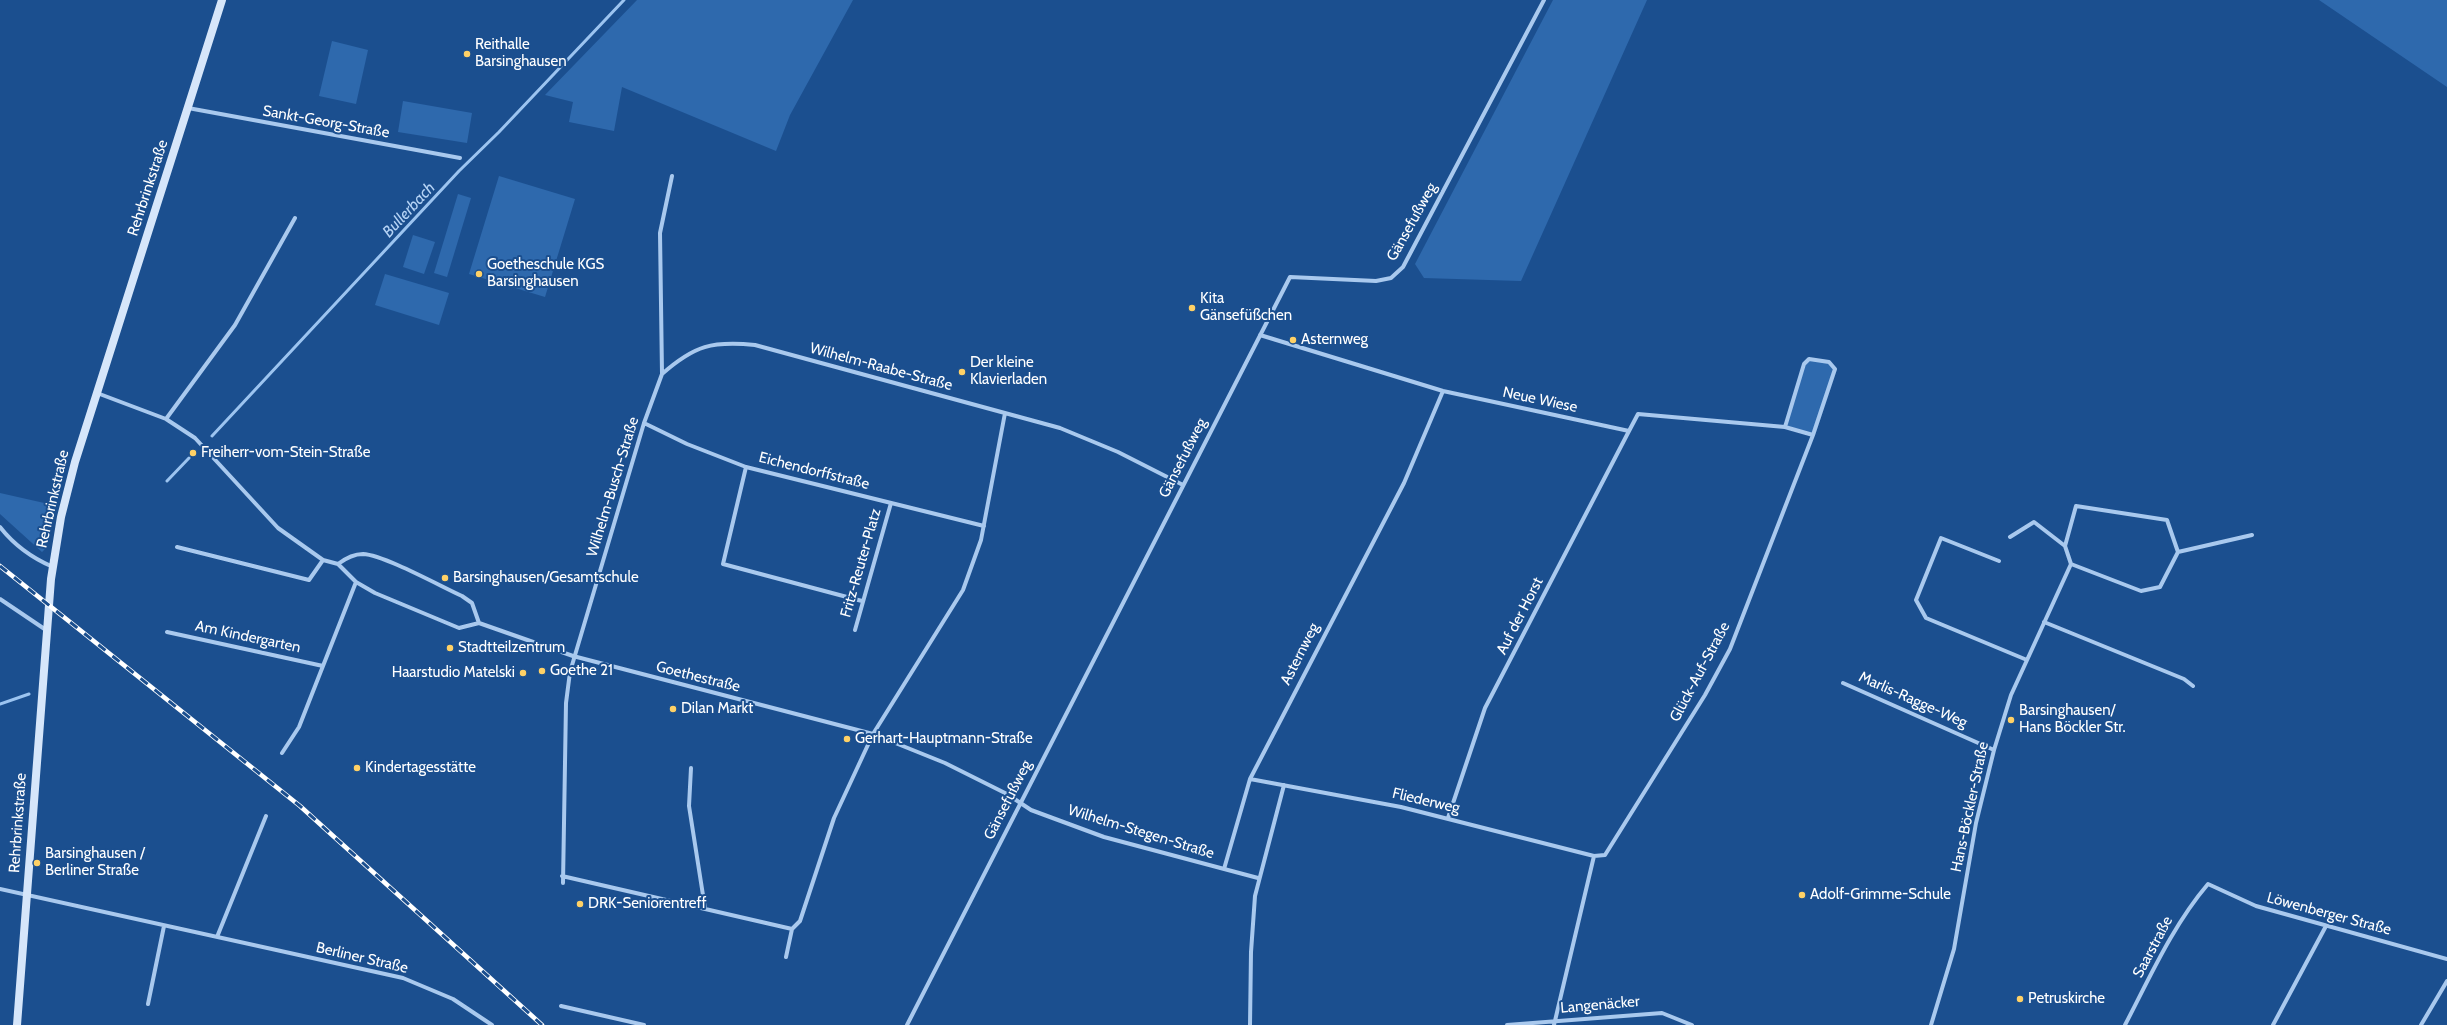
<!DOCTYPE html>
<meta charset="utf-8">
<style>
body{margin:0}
canvas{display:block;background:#1b4f8f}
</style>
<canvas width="2447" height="1025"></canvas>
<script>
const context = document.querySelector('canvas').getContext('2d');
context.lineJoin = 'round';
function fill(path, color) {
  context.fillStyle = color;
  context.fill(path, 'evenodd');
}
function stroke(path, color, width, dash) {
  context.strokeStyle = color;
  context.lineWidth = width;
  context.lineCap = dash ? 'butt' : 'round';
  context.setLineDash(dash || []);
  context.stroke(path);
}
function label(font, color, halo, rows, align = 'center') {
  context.font = font + ' Cabin,sans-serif';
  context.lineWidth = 4;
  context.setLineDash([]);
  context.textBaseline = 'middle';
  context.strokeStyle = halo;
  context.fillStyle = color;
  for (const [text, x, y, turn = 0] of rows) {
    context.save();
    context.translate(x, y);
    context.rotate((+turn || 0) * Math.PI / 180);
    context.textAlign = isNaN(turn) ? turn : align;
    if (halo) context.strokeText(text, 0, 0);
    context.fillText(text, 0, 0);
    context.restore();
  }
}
fill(new Path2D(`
 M637 0H853L790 115 776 151 622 87 614 131 569 122 573 102 545 95Z
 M1553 0H1647L1521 281 1424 278 1415 264Z
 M2319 0H2447V87Z
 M332 41 368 50 356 104 319 96Z
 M403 101 472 113 467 143 398 132Z
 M499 176 575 199 545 297 469 274Z
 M458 194 471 198 447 277 434 273Z
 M413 235 435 242 424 274 403 267Z
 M385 274 449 293 439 325 375 305Z
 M1809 359 1829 362 1835 369 1813 435 1785 427 1804 364Z
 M0 493 53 505 45 549 42 552 0 514Z`), '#2e69ad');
stroke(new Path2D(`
 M212 436 459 171 499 132 624 0
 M167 481 189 458
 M0 704 29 694`), '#9cc4f0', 3);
stroke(new Path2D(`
 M188 108 460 158
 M1260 335 1443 391 1629 431 1638 414 1785 427 1813 435
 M662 374C695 345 712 341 755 345L1060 428 1118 452 1183 485
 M97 393 166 419 195 438 278 528 323 560 338 564 356 582 375 593 459 628 479 623 573 656 873 734 945 763 1007 794 1031 810 1104 837 1258 878
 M166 419 235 325 295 218
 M644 423 687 444 746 467 984 526
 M746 467 723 564 862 601
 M0 527C14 545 32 558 53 567
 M2065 546 2076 506 2167 520 2178 552 2160 587 2141 591 2071 564
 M177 547 309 580 323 560
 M2178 552 2252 535
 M1999 561 1941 538 1916 600 1926 618 2027 660
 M338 564C346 558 353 554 363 554 384 555 440 586 462 596L472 603 479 623
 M0 599 46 630
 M2044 622 2184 679 2193 686
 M855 630 891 503
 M167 632 323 666
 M1843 683 1994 750
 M282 753 299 727 356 582
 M691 768 689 806 705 908
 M1250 779 1401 807 1594 856 1605 855 1705 695 1730 649 1813 435 1835 369 1829 362 1809 359 1804 364 1785 427
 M1448 818 1485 708 1629 431
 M1224 869 1250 779 1404 483 1443 391
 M562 876 792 929 786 957
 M563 883 566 703 570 672 644 423 662 374 660 233 672 176
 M0 889 403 978 453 999 492 1025
 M792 929 800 921 834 818 873 734 963 590 981 540 1005 413
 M217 937 266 816
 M148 1004 164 926
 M561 1006 644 1025
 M907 1025 1290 277 1376 281 1391 278 1403 267 1544 0
 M1250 1025 1251 952 1255 896 1284 785
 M1507 1025 1662 1013 1692 1025
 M1554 1025 1594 856
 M1931 1025 1954 949 1976 823 1994 750 2011 695 2071 564 2065 546 2034 522 2010 537
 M2125 1025C2150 977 2173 925 2208 884L2256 906 2447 959
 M2273 1025 2326 926
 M2421 1025 2447 981`), '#a9c9ee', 4);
stroke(new Path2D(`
 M17 1025 51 579 61 517 75 462 222 0`), '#d6e6fa', 8);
const rail = new Path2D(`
 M0 566 300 806 542 1025`);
stroke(rail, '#fff', 4.5);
stroke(rail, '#1b4f8f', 3, [9]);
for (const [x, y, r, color] of [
 [467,54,4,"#ffd166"],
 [479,274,4,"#ffd166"],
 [1192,308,4,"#ffd166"],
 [1293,340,4,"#ffd166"],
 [962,372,4,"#ffd166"],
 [193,453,4,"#ffd166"],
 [445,578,4,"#ffd166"],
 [450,648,4,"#ffd166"],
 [542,671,4,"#ffd166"],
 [523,673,4,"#ffd166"],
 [673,709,4,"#ffd166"],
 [2011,720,4,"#ffd166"],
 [847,739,4,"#ffd166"],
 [357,768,4,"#ffd166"],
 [37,863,4,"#ffd166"],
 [1802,895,4,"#ffd166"],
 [580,904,4,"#ffd166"],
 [2020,999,4,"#ffd166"]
]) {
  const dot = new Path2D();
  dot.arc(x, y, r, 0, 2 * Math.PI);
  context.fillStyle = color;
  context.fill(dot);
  stroke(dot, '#1b4f8f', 1.5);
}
label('15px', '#fff', '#1b4f8f', [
 ["Reithalle",475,45],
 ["Barsinghausen",475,62],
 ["Goetheschule KGS",487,265],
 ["Barsinghausen",487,282],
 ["Kita",1200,299],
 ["Gänsefüßchen",1200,316],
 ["Asternweg",1301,340],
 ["Der kleine",970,363],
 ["Klavierladen",970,380],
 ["Freiherr-vom-Stein-Straße",201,453],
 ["Barsinghausen/Gesamtschule",453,578],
 ["Stadtteilzentrum",458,648],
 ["Goethe 21",550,671],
 ["Haarstudio Matelski",515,673,"right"],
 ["Dilan Markt",681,709],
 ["Barsinghausen/",2019,711],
 ["Hans Böckler Str.",2019,728],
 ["Gerhart-Hauptmann-Straße",855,739],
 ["Kindertagesstätte",365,768],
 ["Barsinghausen /",45,854],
 ["Berliner Straße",45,871],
 ["Adolf-Grimme-Schule",1810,895],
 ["DRK-Seniorentreff",588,904],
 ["Petruskirche",2028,999]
], 'left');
label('15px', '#fff', '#1b4f8f', [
 ["Sankt-Georg-Straße",326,122,10],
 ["Rehrbrinkstraße",148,188,-72],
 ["Gänsefußweg",1412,222,-61],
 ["Wilhelm-Raabe-Straße",881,367,15],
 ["Neue Wiese",1540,400,12],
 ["Gänsefußweg",1183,458,-63],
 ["Eichendorffstraße",814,471,14],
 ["Wilhelm-Busch-Straße",613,487,-73],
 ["Rehrbrinkstraße",53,499,-77],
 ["Fritz-Reuter-Platz",861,563,-74],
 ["Auf der Horst",1520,616,-63],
 ["Am Kindergarten",248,637,12],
 ["Asternweg",1300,654,-63],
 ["Glück-Auf-Straße",1700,672,-62],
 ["Goethestraße",698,677,14],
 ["Marlis-Ragge-Weg",1913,700,24],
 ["Gänsefußweg",1008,800,-63],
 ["Fliederweg",1426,801,13],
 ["Hans-Böckler-Straße",1970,807,-78],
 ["Rehrbrinkstraße",18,823,-86],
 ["Wilhelm-Stegen-Straße",1141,832,17],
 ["Löwenberger Straße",2329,914,15],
 ["Saarstraße",2153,947,-62],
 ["Berliner Straße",362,958,13],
 ["Langenäcker",1600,1005,-5]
]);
label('italic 16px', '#b5d3f5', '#1b4f8f', [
 ["Bullerbach",409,210,-47]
]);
</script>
